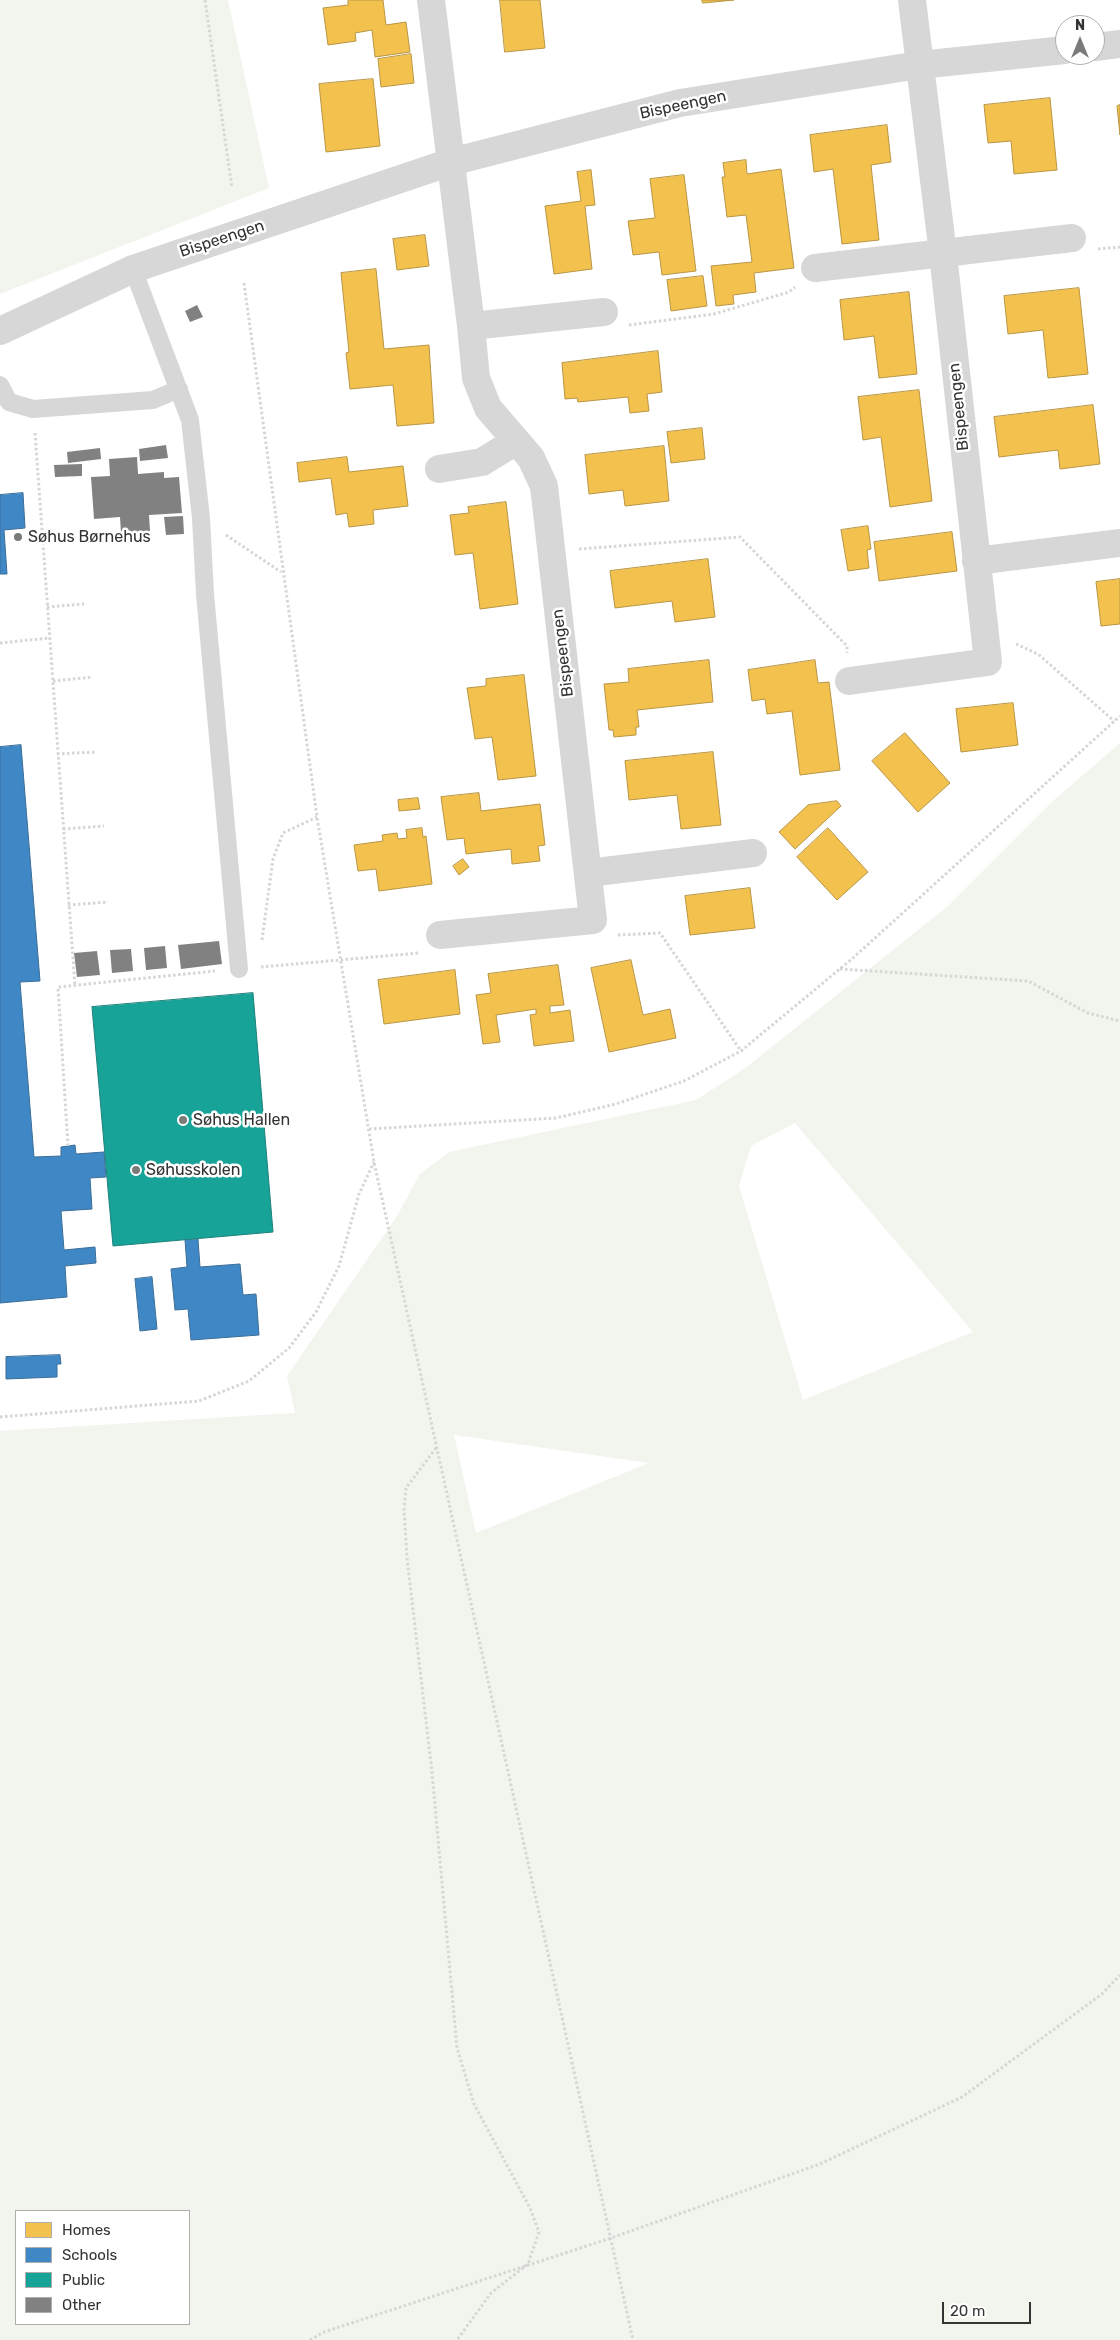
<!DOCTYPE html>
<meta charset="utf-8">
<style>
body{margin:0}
#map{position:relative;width:1120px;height:2340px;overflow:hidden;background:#fff;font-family:Rubik,sans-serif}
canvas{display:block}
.legend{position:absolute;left:15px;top:2210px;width:175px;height:115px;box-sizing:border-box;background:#fff;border:1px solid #adadad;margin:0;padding:6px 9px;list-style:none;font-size:15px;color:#333}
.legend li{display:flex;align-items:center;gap:10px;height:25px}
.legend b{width:25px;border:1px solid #adadad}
.north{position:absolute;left:1055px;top:15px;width:50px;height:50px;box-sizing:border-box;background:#fff;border:1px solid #adadad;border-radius:50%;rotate:0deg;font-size:14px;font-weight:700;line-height:20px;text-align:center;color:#333}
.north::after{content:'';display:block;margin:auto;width:18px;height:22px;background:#7a7a7a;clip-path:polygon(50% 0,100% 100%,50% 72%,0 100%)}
.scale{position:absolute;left:942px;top:2302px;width:89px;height:22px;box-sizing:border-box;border:2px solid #333;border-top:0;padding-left:6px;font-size:15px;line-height:18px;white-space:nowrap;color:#333;-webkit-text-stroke:4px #fff;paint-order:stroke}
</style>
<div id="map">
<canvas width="1120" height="2340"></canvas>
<ul class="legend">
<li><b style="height:14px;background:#f2c14e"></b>Homes</li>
<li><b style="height:14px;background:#3f88c5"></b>Schools</li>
<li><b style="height:14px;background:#17a398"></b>Public</li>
<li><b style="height:14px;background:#818181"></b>Other</li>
</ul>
<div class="north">N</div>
<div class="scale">20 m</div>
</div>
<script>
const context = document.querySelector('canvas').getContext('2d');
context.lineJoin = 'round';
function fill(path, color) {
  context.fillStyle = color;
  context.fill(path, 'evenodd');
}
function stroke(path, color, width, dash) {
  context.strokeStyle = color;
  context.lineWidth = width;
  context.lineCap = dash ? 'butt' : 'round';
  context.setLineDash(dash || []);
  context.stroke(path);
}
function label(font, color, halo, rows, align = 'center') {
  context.font = font + ' Rubik,sans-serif';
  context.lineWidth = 5;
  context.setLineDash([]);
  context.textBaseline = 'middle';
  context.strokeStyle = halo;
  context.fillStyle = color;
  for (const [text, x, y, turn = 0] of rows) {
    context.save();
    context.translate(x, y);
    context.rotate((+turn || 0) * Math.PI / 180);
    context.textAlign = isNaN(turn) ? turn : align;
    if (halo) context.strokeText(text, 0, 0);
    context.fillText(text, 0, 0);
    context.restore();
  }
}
fill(new Path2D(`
 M0 0H228L269 188 0 294Z
 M1120 743V2340H0V1431L295 1413 287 1376 397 1216 420 1174 449 1152 696 1100 744 1069 948 906 1054 800ZM795 1123 973 1332 803 1400 739 1186 751 1146ZM454 1435H455L649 1463 476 1533ZM16 2211H189V2324H16Z`), '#f1f5ed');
const homes = new Path2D(`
 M350 0H383L386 25 406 22 410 52 375 57 372 30 355 33 356 41 328 45 323 8 348 5V1Z
 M500 0H540L545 48 505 52Z
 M702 0H734L703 3Z
 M411 54 414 83 381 87 378 59Z
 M373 79 380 146 326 152 319 84Z
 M1050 98 1057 170 1014 174 1011 141 988 143 984 105Z
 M1120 105V135L1117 106Z
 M887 125 891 162 871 165 879 240 842 244 833 169 814 172 810 135Z
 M746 160 747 174 781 169 794 268 754 273 756 292 733 295 734 304 716 306 711 266 752 262 746 215 727 217 722 177H725L723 163Z
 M591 170 595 205 585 206 592 269 554 274 545 206 581 201 577 172Z
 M684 175 696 271 662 275 659 252 633 255 628 221 655 218 650 179Z
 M425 235 429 266 397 270 393 239Z
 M376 269 384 349 429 345 434 423 397 426 393 385 350 389 346 353 349 352 341 273Z
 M703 276 707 306 671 311 667 280Z
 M1079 288 1088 374 1048 378 1043 330 1008 334 1004 296Z
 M909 292 917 374 879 378 874 336 844 340 840 300Z
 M658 351 662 392 647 394 649 411 630 413 628 397 578 402 577 398 565 399 562 363Z
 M919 390 932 501 890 507 881 437 863 440 858 397Z
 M1093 405 1100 464 1060 469 1058 450 999 457 994 417Z
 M702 428 705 459 671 463 667 432Z
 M664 446 669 501 625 506 623 490 589 494 585 455Z
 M347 457 349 472 403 466 408 506 373 510 374 524 349 527 347 513 336 515 331 478 299 482 297 463Z
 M506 502 518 604 480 609 473 553 455 555 450 515 469 513 468 507Z
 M868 526 871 549 867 550 869 568 848 571 841 530Z
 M952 532 957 571 879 581 874 542Z
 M708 559 715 617 675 622 672 601 615 608 610 571Z
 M1120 579V624L1101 626 1096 582Z
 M709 660 713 702 637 710 639 727H636V735L614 737 613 730H609L604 684 629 682 628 669Z
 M815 660 818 683 829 682 840 770 800 775 792 711 767 714 765 699 752 701 748 670Z
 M524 675 536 776 498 780 492 737 475 739 467 688 486 686V679Z
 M1013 703 1018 745 961 752 956 709Z
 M905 733 950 783 918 812 872 761Z
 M713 752 721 825 681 829 677 795 629 800 625 761Z
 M479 793 481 811 540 804 545 845 538 846 540 861 512 864 511 849 466 854 464 838 447 840 441 797Z
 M418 798 420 809 399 811 398 800Z
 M837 801 841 806 795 849 779 832 808 805Z
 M422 828 423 837 426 836 432 884 379 891 376 869 358 871 354 845 383 841 382 835 397 833 398 839 407 838 406 830Z
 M828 828 868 872 837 900 797 857Z
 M463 859 469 867 459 875 453 866Z
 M750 888 755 928 690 935 685 896Z
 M631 960 643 1015 670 1009 676 1038 609 1052 591 968Z
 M558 965 564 1005 550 1006V1013L570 1010 574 1041 534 1046 530 1015 536 1014V1009L496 1015 500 1042 483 1044 476 995 491 993 488 974Z
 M455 970 460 1014 384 1024 378 980Z`);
fill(homes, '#f2c14e');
stroke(homes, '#b99646', 1);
const schools = new Path2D(`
 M23 493 25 528 4 530 7 574H0V495Z
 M21 745 40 981 20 982 34 1157 61 1156V1147L75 1145 76 1154 104 1152 106 1177 90 1178 92 1209 61 1211 64 1250 95 1247 96 1263 65 1266 67 1297 0 1303V747Z
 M198 1239 200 1267 240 1264 243 1295 256 1294 259 1335 191 1340 188 1309 175 1310 171 1269 187 1267 185 1240Z
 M152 1277 157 1329 140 1331 135 1279Z
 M60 1355 61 1364H57V1377L6 1379V1357Z`);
fill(schools, '#3f88c5');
stroke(schools, '#3b6e99', 1);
const public = new Path2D(`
 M253 993 273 1232 113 1246 92 1007Z`);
fill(public, '#17a398');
stroke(public, '#1f817a', 1);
fill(new Path2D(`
 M197 305 203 317 190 322 185 311Z
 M166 445 168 458 140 461 139 449Z
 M100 448 101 459 68 463 67 452Z
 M137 457 138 474 164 472V478L179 477 182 513 149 515 150 531 121 533 120 517 94 519 91 477 110 476 109 459Z
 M82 464V476L55 477 54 465Z
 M183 516 184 534 166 535 164 517Z
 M219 941 222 964 181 969 178 945Z
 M165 946 167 968 146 970 144 948Z
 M131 949 133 971 112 973 110 950Z
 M97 951 100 975 77 977 74 953Z`), '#818181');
stroke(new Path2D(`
 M205 0 232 188
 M1098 249 1120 247
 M244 283 317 817 374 1162 633 2340
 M629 325 714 314 789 292 795 287
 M35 433 75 986
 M226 535 281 572
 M579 549 740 537 847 646V653
 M47 607 84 604
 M0 643 50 638
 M1016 644 1038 654 1114 721
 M53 681 93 677
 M57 754 95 752
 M63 829 104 826
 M68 905 108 902
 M618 935 660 933 741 1051
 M262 940 273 859 283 833 317 817
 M261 967 419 953
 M840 969 1028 981 1088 1013 1120 1021
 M369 1129 556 1118 616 1104 684 1081 741 1051 853 958 1120 716
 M68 1146 58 987 215 971
 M0 1417 199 1401 249 1381 289 1348 316 1312 339 1266 359 1194 374 1162
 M436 1448 406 1488 404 1510 407 1558 432 1772 457 2048 474 2104 530 2208 539 2232 528 2264 491 2293 457 2340
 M310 2340 324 2332 611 2238 820 2164 962 2097 1102 1994 1120 1975`), '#d6d6d6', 3, [2.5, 2.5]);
stroke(new Path2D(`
 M133 269 190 420 201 518 205 594 239 969
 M0 385 9 402 33 409 153 400 179 389`), '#d7d7d7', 18);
stroke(new Path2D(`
 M431 0 471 326 476 378 488 408 531 458 544 486 593 920 440 935
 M1095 47 1120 44
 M815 268 1072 238
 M471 326 604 312
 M0 331 133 269 451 162 680 103 919 65 1065 50
 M439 469 482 462 516 441
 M976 561 1120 543
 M849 681 988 662 943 254 912 0
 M588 873 753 853`), '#d7d7d7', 28);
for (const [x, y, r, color] of [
 [18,537,5,"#7a7a7a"],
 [183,1120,5,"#7a7a7a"],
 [136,1170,5,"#7a7a7a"]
]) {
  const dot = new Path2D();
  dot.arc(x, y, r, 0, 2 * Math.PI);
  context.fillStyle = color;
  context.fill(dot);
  stroke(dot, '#fff', 2);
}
label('16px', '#333', '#fff', [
 ["Bispeengen",683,105,-12],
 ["Bispeengen",222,239,-18],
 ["Bispeengen",959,407,-96],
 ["Bispeengen",563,653,-97]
]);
label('16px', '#333', '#fff', [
 ["Søhus Børnehus",28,537],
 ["Søhus Hallen",193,1120],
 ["Søhusskolen",146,1170]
], 'left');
</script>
